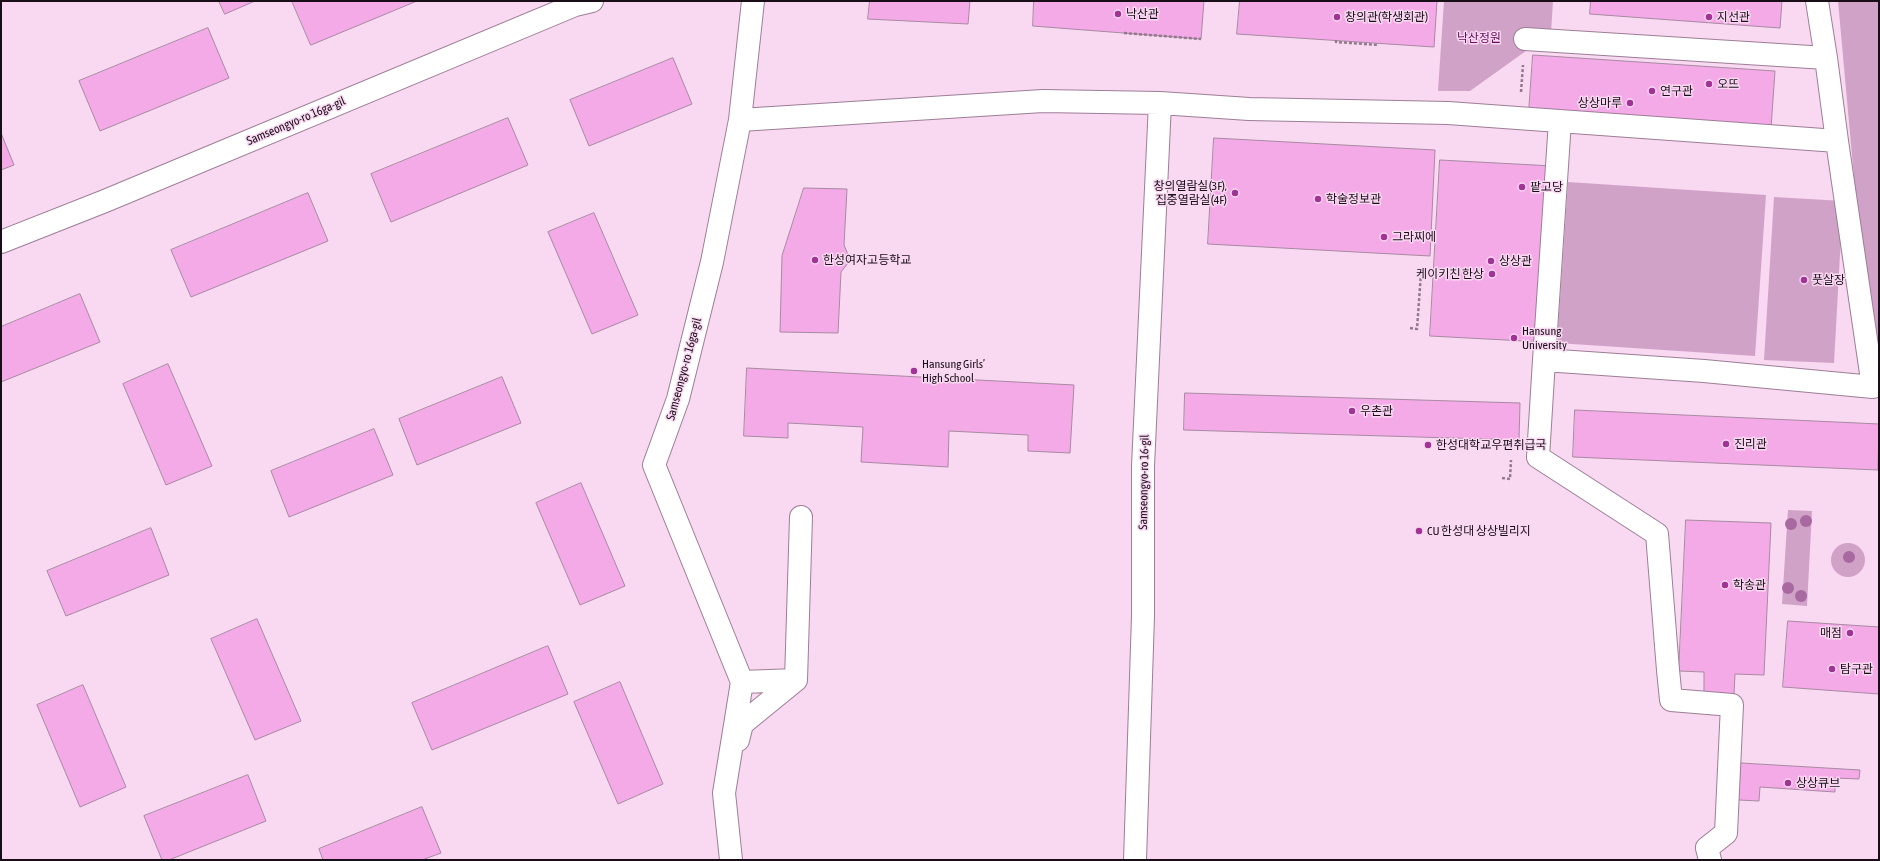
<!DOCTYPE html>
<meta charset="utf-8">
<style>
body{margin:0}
#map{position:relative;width:1880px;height:861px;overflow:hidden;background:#f9d8f2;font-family:"Asap Condensed",sans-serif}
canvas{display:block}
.frame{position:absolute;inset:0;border:2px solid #190e17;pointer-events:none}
</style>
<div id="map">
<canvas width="1880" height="861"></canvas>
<div class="frame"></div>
</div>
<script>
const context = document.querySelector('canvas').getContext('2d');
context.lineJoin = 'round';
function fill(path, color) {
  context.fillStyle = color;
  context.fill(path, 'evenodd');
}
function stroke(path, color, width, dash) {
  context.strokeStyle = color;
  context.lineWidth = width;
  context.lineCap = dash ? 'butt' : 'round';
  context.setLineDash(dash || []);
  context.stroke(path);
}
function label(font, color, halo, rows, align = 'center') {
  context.font = font + ' "Asap Condensed","Noto Sans KR",sans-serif';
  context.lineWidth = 3;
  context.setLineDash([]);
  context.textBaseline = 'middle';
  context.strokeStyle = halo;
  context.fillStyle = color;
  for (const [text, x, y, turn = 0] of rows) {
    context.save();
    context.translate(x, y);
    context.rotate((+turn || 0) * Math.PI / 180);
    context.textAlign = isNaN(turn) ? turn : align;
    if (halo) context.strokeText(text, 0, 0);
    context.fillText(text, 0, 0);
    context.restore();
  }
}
fill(new Path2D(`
 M1444 1H1553L1551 33 1470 91H1438Z
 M1838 1H1879V392L1873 387Z
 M1568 182 1766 195 1755 356 1557 343Z
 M1774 197 1843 201 1834 363 1764 360Z
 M1788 510 1812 511 1807 606 1782 604Z
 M1831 560a17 17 0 1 1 34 0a17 17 0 1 1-34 0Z`), '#d1a2c8');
const building = new Path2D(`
 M219 1H255L225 14Z
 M292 1H417L311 45Z
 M870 1H970L968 24 868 19Z
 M1034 1H1204L1201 39 1033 26Z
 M1240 1H1437L1434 47 1237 34Z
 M1591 1H1782L1780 28 1590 14Z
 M208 28 229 78 100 131 79 81Z
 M1533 55 1775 71 1771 128 1529 112Z
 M673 58 692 104 589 146 570 100Z
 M508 118 528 165 391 222 371 174Z
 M1 133 14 165 1 170Z
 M1214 138 1435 150 1430 256 1208 244Z
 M1440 160 1553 166 1543 342 1430 336Z
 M804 188 847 189 844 245 849 257 848 263 841 272 838 333 780 332 782 256Z
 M308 193 328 241 191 297 171 250Z
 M594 213 638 315 592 334 548 232Z
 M80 294 100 342 1 382V327Z
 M168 364 212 466 166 485 123 384Z
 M747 368 1074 385 1070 453 1028 451V435L949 431 948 467 861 462 863 427 788 423V438L744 436Z
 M502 377 521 423 417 465 399 419Z
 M1185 393 1520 403 1519 440 1184 430Z
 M1575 410 1879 424 1878 470 1573 457Z
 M374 429 393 475 289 517 271 471Z
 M581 483 625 586 580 605 536 503Z
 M1686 520 1771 523 1764 675 1735 674 1734 694 1704 692V672L1679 671Z
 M151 528 169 575 66 616 47 571Z
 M257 619 301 721 255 740 211 639Z
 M1788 621 1879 627V694L1783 687Z
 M548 646 568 694 432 750 412 703Z
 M620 682 663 784 618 804 574 702Z
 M83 685 126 787 80 807 37 705Z
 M1741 763 1860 770 1859 779 1835 778V792L1760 787 1759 801 1739 800Z
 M248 775 266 821 169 860H162L144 816Z
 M422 807 441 853 422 860H323L319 849Z`);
fill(building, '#f5aae8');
stroke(building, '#a789a1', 1);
const minor = new Path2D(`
 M1817 1 1826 58
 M740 120 1043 101 1160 103 1249 109 1448 113 1837 141 1826 58 1525 39
 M1560 121 1544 360 1704 371 1873 387 1837 141
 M1 242 105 201 575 5 592 1
 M1544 360 1538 457 1657 534 1668 670 1671 700 1732 705 1726 833 1707 848 1710 860
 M742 682 796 680
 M738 740 742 724 796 680 801 517
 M731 860 724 793 742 682 654 465 678 399 712 262 740 120 753 1
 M1135 860 1143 616V466L1160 103`);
stroke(minor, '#9c7e96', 24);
stroke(new Path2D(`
 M1124 33 1201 39
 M1336 40V42L1379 45
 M1521 92 1523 65
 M1410 328 1417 329 1421 273 1427 274
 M1502 478 1510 479 1511 460`), '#917a8c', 2.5, [3, 2]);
stroke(minor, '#fff', 22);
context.fillStyle = '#a869a0';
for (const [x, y] of [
 [1806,521],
 [1791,524],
 [1849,557],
 [1788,588],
 [1801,596]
]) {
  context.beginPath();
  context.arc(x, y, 6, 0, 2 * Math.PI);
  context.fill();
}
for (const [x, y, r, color] of [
 [1118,14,4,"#a03494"],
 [1337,17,4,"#a03494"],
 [1709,17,4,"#a03494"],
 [1709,84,4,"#a03494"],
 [1652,91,4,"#a03494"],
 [1630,103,4,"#a03494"],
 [1522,187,4,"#a03494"],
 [1235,193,4,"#a03494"],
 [1318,199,4,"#a03494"],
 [1384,237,4,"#a03494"],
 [815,260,4,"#a03494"],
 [1491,261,4,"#a03494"],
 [1492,274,4,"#a03494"],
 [1804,280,4,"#a03494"],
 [1514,338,4,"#a03494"],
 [914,371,4,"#a03494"],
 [1352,411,4,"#a03494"],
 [1726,444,4,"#a03494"],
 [1428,445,4,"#a03494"],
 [1419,531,4,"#a03494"],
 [1725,585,4,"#a03494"],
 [1850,633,4,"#a03494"],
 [1832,669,4,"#a03494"],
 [1788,783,4,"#a03494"]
]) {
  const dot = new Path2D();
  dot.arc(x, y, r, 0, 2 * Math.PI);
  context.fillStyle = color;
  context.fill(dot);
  stroke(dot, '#f9d8f2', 1.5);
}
label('12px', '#190e17', '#f9d8f2', [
 ["낙산관",1126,14],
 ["창의관(학생회관)",1345,17],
 ["지선관",1717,17],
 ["오뜨",1717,84],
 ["연구관",1660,91],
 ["상상마루",1622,103,"right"],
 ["창의열람실(3F),",1227,186,"right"],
 ["집중열람실(4F)",1227,200,"right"],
 ["팥고당",1530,187],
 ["학술정보관",1326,199],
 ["그라찌에",1392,237],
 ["한성여자고등학교",823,260],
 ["상상관",1499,261],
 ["케이키친 한상",1484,274,"right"],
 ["풋살장",1812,280],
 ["Hansung",1522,331],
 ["University",1522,345],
 ["Hansung Girls’",922,364],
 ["High School",922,378],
 ["우촌관",1360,411],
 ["진리관",1734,444],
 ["한성대학교우편취급국",1436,445],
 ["CU 한성대 상상빌리지",1427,531],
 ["학송관",1733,585],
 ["매점",1842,633,"right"],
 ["탐구관",1840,669],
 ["상상큐브",1796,783]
], 'left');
label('12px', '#660e5d', '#f9d8f2', [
 ["낙산정원",1479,38]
]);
label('12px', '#190e17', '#f9d8f2', [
 ["Samseongyo-ro 16ga-gil",296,121,-23],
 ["Samseongyo-ro 16ga-gil",684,369,-75],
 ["Samseongyo-ro 16-gil",1144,482,-89]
]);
</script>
